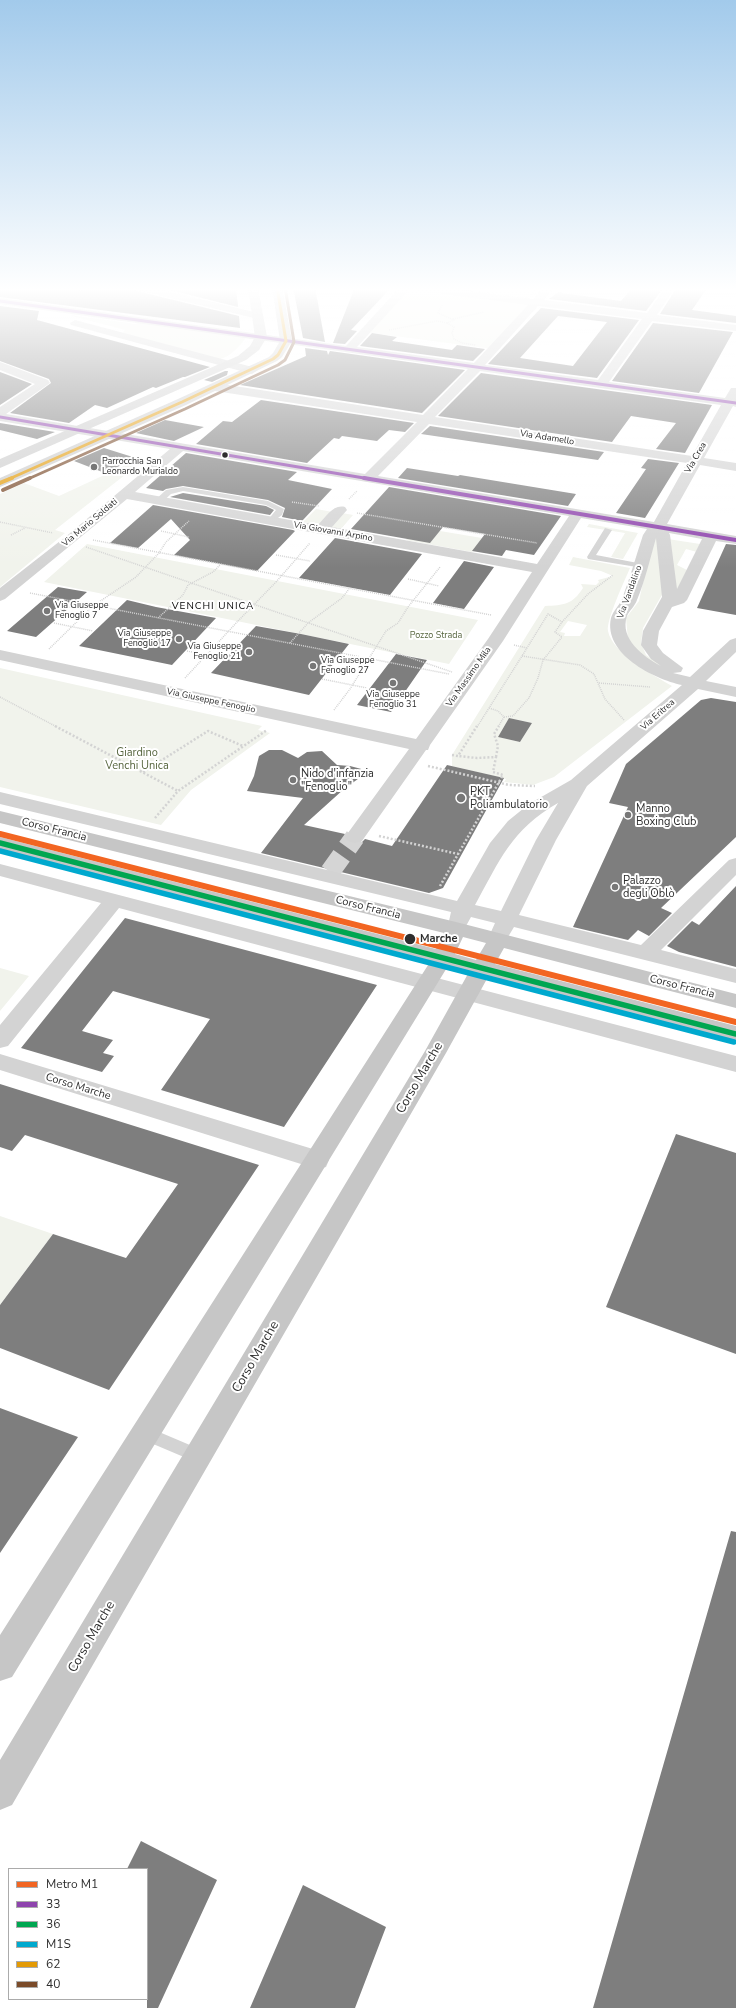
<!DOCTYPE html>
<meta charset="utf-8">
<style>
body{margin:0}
#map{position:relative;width:736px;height:2008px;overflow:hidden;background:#fff;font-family:"Nunito Sans",sans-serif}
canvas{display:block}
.legend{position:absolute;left:8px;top:1868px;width:140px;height:132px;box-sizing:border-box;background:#fff;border:1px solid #ababab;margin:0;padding:5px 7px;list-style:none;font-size:12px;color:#2e2e2e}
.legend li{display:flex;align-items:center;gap:8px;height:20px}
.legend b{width:20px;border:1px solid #ababab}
</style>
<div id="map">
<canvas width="736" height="2008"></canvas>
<ul class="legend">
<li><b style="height:5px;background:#f26522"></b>Metro M1</li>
<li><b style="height:5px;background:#8e44ad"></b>33</li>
<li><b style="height:5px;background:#00a651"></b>36</li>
<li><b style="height:5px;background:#00a9ce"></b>M1S</li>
<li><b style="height:5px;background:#e39a05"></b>62</li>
<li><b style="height:5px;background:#7a4b2a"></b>40</li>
</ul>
</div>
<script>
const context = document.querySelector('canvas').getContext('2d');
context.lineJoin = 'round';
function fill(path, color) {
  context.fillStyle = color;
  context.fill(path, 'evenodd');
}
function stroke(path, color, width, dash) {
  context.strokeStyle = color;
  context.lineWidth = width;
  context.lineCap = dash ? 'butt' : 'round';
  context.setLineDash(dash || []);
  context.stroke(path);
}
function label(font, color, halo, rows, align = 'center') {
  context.font = font + ' "Nunito Sans",sans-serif';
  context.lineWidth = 4;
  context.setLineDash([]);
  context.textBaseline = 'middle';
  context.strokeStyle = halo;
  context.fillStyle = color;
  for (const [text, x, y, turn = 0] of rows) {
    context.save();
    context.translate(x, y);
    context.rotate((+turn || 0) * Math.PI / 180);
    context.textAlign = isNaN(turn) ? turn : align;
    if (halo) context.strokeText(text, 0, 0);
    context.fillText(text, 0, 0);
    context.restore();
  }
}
fill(new Path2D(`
 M406 287 536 303 493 349 365 332Z
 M442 287H538L528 298Z
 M68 315 136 324 138 320 248 335C240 346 231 357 217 360 210 362 134 339 121 335L125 330Z
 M128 464 135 467 55 530 65 533 0 587V494L24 483 59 496Z
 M316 509 333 512 320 525 303 522Z
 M342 513 353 515 341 529 329 527Z
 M589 524 638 533 623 559 611 557 625 533 587 527Z
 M416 527 482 538 472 552 406 540Z
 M653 537H657L663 593 643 628 641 643 646 655 669 670 667 672 637 651 628 640 626 618 639 601Z
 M668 539 700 544 697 552 686 549 677 565 687 570 676 592Z
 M87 544 478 620 449 664 44 582Z
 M573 557 630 568C625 580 606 620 608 631 612 653 655 676 672 686L554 777 533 785 504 782 506 779 452 766V755L545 606C564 605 572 605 583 588L581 584 596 585 599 582 598 580 613 576 601 571 569 565ZM568 621 587 625 580 636H564L565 633 560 632ZM509 718 532 723 520 742 498 737Z
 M0 668 262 726 258 730 270 733 191 790 161 825 0 787Z
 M0 968 29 976 0 1011Z
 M0 1216 53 1234 0 1305Z`), '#f1f3ec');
fill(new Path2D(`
 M0 287H80L79 290 80 291 92 287H131L133 290 239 316 240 328 0 297Z
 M158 287H236L238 307Z
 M293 287H315L325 342 303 338Z
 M355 287 390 289 351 330 357 331 345 344 333 343Z
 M633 287H664L646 311 549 299 560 291 562 293 621 301Z
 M677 287H708L692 310 736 316V323L660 314Z
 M0 306 39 311 37 320 210 367 185 377H183L156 388 153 387 107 408 95 405 69 423 10 413 51 383 49 379 0 361Z
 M541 308 639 320 597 378 488 364ZM558 316 607 322 573 366 520 358Z
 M653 323 733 332 699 393 612 381Z
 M372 333 397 337 392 341 452 350 457 345 485 349 473 361 360 346Z
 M305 348 327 351 328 355 330 351 465 370 422 413 240 385 306 356Z
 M225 371H228L227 375 212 382 204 380Z
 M0 372 32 384 0 405Z
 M481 373 712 405 685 453 656 449 676 423 631 416 612 442 438 416Z
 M261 400 414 423 405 432 389 430 377 441 342 436 339 439 334 438 307 463 196 444 223 421 232 422Z
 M165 420 204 427 174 441 136 433Z
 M0 423 55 432 37 439 0 430Z
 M430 426 604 452 598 460 421 434Z
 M104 448 136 458 105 473 74 461Z
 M186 453 297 472 288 480 332 489 302 521 282 517 285 508 268 500 183 486 166 489 163 491 146 488Z
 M648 459 679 463 645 518 616 513 646 469 641 468Z
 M407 468 458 476 460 475 576 494 568 506 398 478Z
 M389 487 561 516 534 555 506 550 502 556 472 551 485 534 443 527 430 543 351 529Z
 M183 493 266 506 274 510 270 515 170 497Z
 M153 505 293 530 295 531 257 571 174 555 190 540 171 519 138 548 110 543Z
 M335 538 422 554 390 595 299 578Z
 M726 544 736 545V615L697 608Z
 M464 561 494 567 464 609 433 603Z
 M58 587 87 592 36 637 7 631Z
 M127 600 156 607 216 618 172 665 79 646Z
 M256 626 301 634 349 644 309 695 211 673Z
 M396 654 427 660 391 712 357 705Z
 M711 698 736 702V837L661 908 672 913 649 936 638 930 628 940 573 927 628 807 609 803 626 764 701 700Z
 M509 718 532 723 520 742 498 737Z
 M269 750H282L298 758 307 752 322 751 337 765 350 766 369 771 344 789 304 825 345 834 344 837 347 842 355 844 362 842 365 839 392 846 447 765 504 778 443 888 429 893 261 853 303 798 247 791 254 776 259 756Z
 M736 886V967L679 952 667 946 692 921 699 925Z
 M125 918 377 985 284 1127 161 1090 210 1019 113 991 82 1031 113 1040 103 1053 114 1056 102 1072 21 1048Z
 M0 1084 259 1165 109 1390 0 1348V1305L53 1234 126 1258 178 1184 25 1135 12 1151 0 1147Z
 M676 1134 736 1153V1354L606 1307Z
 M0 1408 78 1437 0 1553Z
 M731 1531 736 1532V2008H593Z
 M141 1841 217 1880 158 2008H147V1869H127Z
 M303 1885 386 1927 355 2008H250Z`), '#7e7e7e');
stroke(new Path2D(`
 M330 872 355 837`), '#d5d5d5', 20, [20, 10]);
stroke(new Path2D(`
 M442 305 438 313 454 320 447 323 454 327 452 333 454 339 462 343 476 345
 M453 319 484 312
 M389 330 437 321 447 323
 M349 499 357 491
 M292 502 319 506
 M357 513 537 543
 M0 522 53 533
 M161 531 189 537
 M11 535 25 528
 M93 540 491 615
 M86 547 452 672
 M276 555 310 561
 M408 579 439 586
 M276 582 310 543
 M30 593 449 674
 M158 618 183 595 188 585 213 572 220 565
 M562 622 588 594 613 575
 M54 623 93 631
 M290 643 308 623 342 598 349 589
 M514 645 527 648
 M49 649 93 606 136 577 159 553 166 542 189 521
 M187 651 223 658
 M185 678 238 621
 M322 679 367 688
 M599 683 650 687
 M0 697 57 727
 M489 708 498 711 504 717 498 727
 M334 710 350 689 386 631 398 623 408 607 440 567
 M504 717 513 716 529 698 538 678 543 660 562 637 555 632 562 622 548 614 522 656
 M477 727 522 656 580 665 594 674 605 699 624 720`), '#d3d3d3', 1.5, [1, 1]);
stroke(new Path2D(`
 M55 726 178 791
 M452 755 458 756 477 726
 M496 757 498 746 494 734 499 726
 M428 766 509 785 535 786
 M143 772 208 731 243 746
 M155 818 178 791 267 730
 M379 836 458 854
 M440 886 503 775 493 772 496 757 477 758 458 756`), '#d3d3d3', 2.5, [2, 2]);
fill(new Path2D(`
 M82 287H91L80 290Z
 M183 487 268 501 284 509 282 515 271 523 267 521 276 510 266 505 183 491 171 494 161 503 154 501 166 490Z
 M605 528 612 530 596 555 643 564V568L588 559 587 557Z
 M145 1426 204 1451 206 1456 204 1461 198 1463 139 1438 137 1433 139 1428Z`), '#d3d3d3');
fill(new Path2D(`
 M132 287H151L262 314 263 316 258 319 133 289Z
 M400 287H439L533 299 544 287H555L544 300 647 313 666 287H676L657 315 736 325V331L652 321 609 382 725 398 731 388H736V407L733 406 704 458 736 463V471L700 465 667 524 736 536V544L716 541 687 600 684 603 672 607 659 631 657 645 663 653 683 668 681 672 673 673 690 677 730 640 736 638V652L706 681 736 687V697L698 689 587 786 556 840 519 915 641 945 729 860 736 858V875L661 950 736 969V983L514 927 508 937 501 939 494 937 491 932 495 923 471 917 466 926 459 928 452 926 449 921 451 912 0 804V792L457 901 490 843 508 821 529 804 571 780 682 685C654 679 603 654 611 618 613 611 619 606 622 599 630 578 636 556 643 535L647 529 581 518 503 641 430 745 428 750H426L362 841 355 843 348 841 345 837 409 749 0 660V650L416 739 488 639 532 572 127 499 5 599 0 601V588L69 534 170 449 0 421V407L35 384 0 370V362L48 380 50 383 6 414 365 474 417 422 215 391 209 387 215 383 423 415 468 369 0 304V298L346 346ZM410 289 413 290 528 305 474 363 357 347ZM538 306 642 319 598 380 485 365ZM480 371 721 405 692 456 435 417ZM429 424 687 463 654 522 378 476ZM183 451 569 516 537 564 332 527 347 510 345 507C333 504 326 517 318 525L135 492ZM669 533 702 539 677 589 670 535ZM656 538 662 597 643 631 641 645 651 659 661 666C644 657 619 639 627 616 629 611 635 606 637 600 645 581 650 559 656 538ZM558 803 536 840 501 911 475 905C500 860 511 830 558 803Z
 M75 320 256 368 258 370 252 374 71 325 70 323Z
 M0 864 736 1056V1072L119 908 8 1046 0 1048V1025L101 903 0 876Z
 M0 1054 326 1153 329 1160 326 1167 317 1169 0 1070Z`), '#d3d3d3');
fill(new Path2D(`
 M248 287H258L267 337 259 350 246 360 0 468V459L238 356 250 346 255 337Z
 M272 287H282L292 341 282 357 277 361 186 405 0 487V478L178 399 269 357 273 353 280 341Z`), '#ccc');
fill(new Path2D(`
 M0 811 456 922 736 994V1008L504 948 495 964 736 1026V1042L488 977 446 1053 12 1805 0 1810V1760L425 1051 469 972 448 966 12 1677 0 1681V1635L430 962 0 849V837L436 949 444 933 0 823ZM463 937 486 943 476 960 455 954Z`), '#c6c6c6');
stroke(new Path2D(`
 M238 621 276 582`), '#d3d3d3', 1.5, [1, 1]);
stroke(new Path2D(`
 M0 301 736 403
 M0 417 370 479`), '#8e44ad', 3);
stroke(new Path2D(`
 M364 478 736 540`), '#8e44ad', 4);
stroke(new Path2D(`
 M0 843 736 1034`), '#00a651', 5.5);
stroke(new Path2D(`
 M0 851 734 1042`), '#00a9ce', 5.5);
stroke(new Path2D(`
 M9 479 182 402 273 359 278 355 286 341 277 287`), '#e39a05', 3);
stroke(new Path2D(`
 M0 483 12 478`), '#e39a05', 4);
stroke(new Path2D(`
 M28 479 185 409 278 365 285 360 294 342 285 287`), '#7a4b2a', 3);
stroke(new Path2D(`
 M3 490 30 478`), '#7a4b2a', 4);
stroke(new Path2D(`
 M0 834 736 1022`), '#f26522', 6);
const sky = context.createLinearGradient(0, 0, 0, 568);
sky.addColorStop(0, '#a2caeb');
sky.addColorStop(0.51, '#fff');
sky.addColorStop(1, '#ffffff00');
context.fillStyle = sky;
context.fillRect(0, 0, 736, 568);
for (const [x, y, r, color] of [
 [225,455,3.5,"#2e2e2e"],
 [94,467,4,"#777"],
 [47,611,4,"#777"],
 [179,639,4,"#777"],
 [249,652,4,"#777"],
 [313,666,4,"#777"],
 [393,683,4,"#777"],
 [293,780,4,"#777"],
 [461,798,5,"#777"],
 [628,815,4,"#777"],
 [615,887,4,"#777"],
 [410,939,6,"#2e2e2e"]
]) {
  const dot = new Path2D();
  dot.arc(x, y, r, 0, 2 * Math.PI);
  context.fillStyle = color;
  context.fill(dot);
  stroke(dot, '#fff', 1.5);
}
label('9px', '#2e2e2e', '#fff', [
 ["Via Adamello",547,438,9],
 ["Via Crea",696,458,-60],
 ["Via Mario Soldati",90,523,-40],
 ["Via Giovanni Arpino",333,532,10],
 ["Via Vandalino",630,592,-70],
 ["Via Massimo Mila",469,677,-55],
 ["Via Giuseppe Fenoglio",211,701,12],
 ["Via Eritrea",658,715,-41]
]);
label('9px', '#2e2e2e', '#fff', [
 ["Parrocchia San",102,462],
 ["Leonardo Murialdo",102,472],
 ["Via Giuseppe",55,606],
 ["Fenoglio 7",55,616],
 ["Via Giuseppe",171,634,"right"],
 ["Fenoglio 17",171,644,"right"],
 ["Via Giuseppe",241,647,"right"],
 ["Fenoglio 21",241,657,"right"],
 ["Via Giuseppe",321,661],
 ["Fenoglio 27",321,671],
 ["Via Giuseppe",393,695,"center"],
 ["Fenoglio 31",393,705,"center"]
], 'left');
label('9px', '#57663f', '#fff', [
 ["Pozzo Strada",436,636]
]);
context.letterSpacing = '1px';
label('10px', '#000', '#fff', [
 ["VENCHI UNICA",213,607]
]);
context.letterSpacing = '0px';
label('11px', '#57663f', '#fff', [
 ["Giardino",137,753],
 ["Venchi Unica",137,766]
]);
label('11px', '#2e2e2e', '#fff', [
 ["Nido d'infanzia",301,774],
 ["\"Fenoglio\"",301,787],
 ["PKT",470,792],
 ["Poliambulatorio",470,805],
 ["Manno",636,809],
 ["Boxing Club",636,822],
 ["Palazzo",623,881],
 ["degli Oblò",623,894]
], 'left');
label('11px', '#2e2e2e', '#fff', [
 ["Corso Francia",54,830,14],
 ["Corso Francia",368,908,14],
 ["Corso Francia",682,987,14],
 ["Corso Marche",78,1087,17]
]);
label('bold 11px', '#2e2e2e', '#fff', [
 ["Marche",420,939]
], 'left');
label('13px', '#2e2e2e', '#fff', [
 ["Corso Marche",420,1078,-60],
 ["Corso Marche",256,1357,-60],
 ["Corso Marche",92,1637,-60]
]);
</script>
